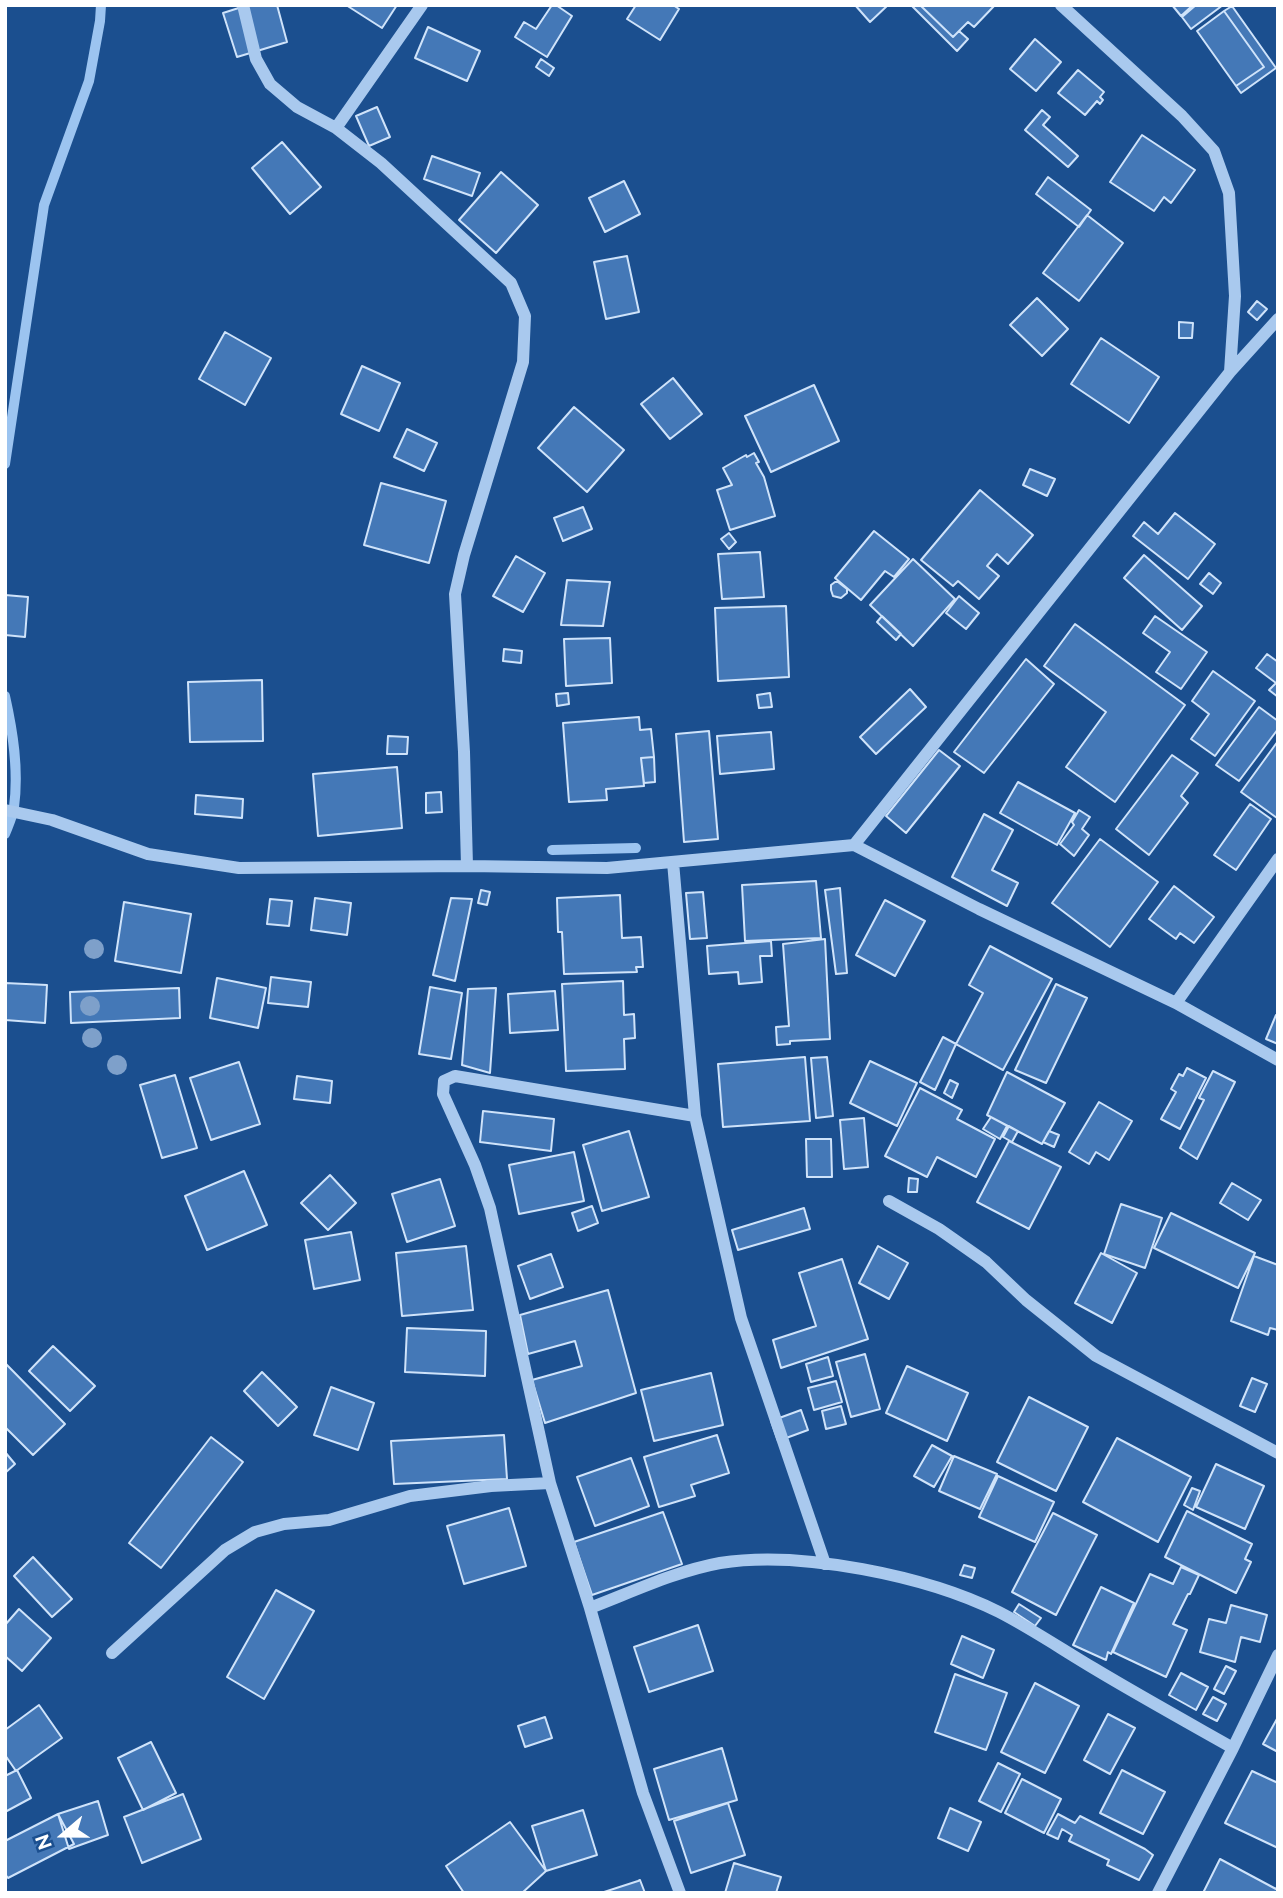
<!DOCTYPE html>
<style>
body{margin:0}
#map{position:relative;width:1283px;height:1898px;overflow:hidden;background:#1b4f8f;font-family:Raleway,sans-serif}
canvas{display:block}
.frame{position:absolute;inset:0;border:7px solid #fff;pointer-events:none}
.north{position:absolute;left:28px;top:1800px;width:70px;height:70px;-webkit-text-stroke:5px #1b4f8f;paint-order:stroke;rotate:250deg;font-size:19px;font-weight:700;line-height:28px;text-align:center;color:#fff}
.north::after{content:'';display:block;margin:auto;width:24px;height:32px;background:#fff;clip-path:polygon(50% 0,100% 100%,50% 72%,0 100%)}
</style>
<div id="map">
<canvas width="1283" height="1898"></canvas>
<div class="frame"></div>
<div class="north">N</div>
</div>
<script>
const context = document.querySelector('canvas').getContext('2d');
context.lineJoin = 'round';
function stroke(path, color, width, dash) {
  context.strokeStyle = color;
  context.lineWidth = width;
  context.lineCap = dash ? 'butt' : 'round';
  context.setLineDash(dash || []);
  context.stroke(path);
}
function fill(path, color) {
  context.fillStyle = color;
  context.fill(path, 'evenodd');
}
stroke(new Path2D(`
 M5 464 44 205 89 81 100 21 101 5
 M5 696C13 732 19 770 14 807 13 816 8 826 5 834
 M552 850 636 848`), '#9cc4f0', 10);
const building = new Path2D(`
 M248 5H277L287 42 237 57 223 13Z
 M346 5H397L382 28Z
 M552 5H556L572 16 547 57 515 37 524 22 536 29Z
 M636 5H673L679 9 660 40 627 19Z
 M855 5H888L870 22Z
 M911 5H920L953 37 959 31 968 39 957 51Z
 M920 5H995L974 27 968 22 953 37Z
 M1172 5H1193L1181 16Z
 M1196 5H1223L1191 29 1182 17Z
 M1232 6 1276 68 1241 93 1236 86 1264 67 1224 11Z
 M1224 11 1264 67 1236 86 1197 31Z
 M428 27 480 51 467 81 415 58Z
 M1035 39 1061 62 1036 91 1010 69Z
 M541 59 554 68 549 76 536 67Z
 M1078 70 1104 92 1100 97 1103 100 1100 104 1097 101 1085 115 1058 93Z
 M377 107 390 137 369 146 356 116Z
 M1042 110 1050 117 1043 125 1078 156 1068 167 1025 130Z
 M1142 135 1195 170 1171 203 1164 197 1154 211 1110 182Z
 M282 142 321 187 290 214 252 168Z
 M432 156 480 173 472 196 424 179Z
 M501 172 538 205 496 253 459 220Z
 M1048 177 1091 210 1079 227 1036 194Z
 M624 181 640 214 605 232 589 198Z
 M1087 215 1123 243 1079 301 1043 273Z
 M627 256 639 312 606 319 594 262Z
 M1037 298 1068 329 1042 356 1010 325Z
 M1257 301 1267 309 1257 320 1248 312Z
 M1179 322 1193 323 1192 338H1179Z
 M225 332 271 358 245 405 199 379Z
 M1101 338 1159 377 1129 423 1071 384Z
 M362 366 400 383 379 431 341 414Z
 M673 378 702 414 670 439 641 404Z
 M814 385 839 441 771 472 745 416Z
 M574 407 624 450 587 492 538 448Z
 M407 429 437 443 424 471 394 457Z
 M754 453 759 462 756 463 764 477 775 516 730 530 717 490 732 485 723 468 746 455 747 457Z
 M1030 469 1055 479 1047 496 1023 485Z
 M381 483 446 501 429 563 364 545Z
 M980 490 1033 535 1008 564 997 554 987 566 999 576 979 599 958 581 953 586 921 560Z
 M583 507 592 529 563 541 554 518Z
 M1175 513 1215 544 1188 579 1133 536 1144 522 1158 534Z
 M874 531 909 559 894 577 885 571 861 600 835 578Z
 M729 533 736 542 729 549 721 539Z
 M760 552 764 597 722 599 718 554Z
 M1144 555 1202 606 1182 630 1124 578Z
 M516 556 545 573 523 612 493 596Z
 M913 559 955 599 913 646 870 605Z
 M1209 573 1221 583 1213 594 1200 584Z
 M567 580 610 582 603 626 561 625Z
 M835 582H838L847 589V593L841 598 833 596 831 590V585Z
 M5 595 28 597 25 637 5 635Z
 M959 596 979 613 966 629 946 613Z
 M786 606 789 677 718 681 715 608Z
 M882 616 901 634 896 640 877 622Z
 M1155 616 1207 652 1181 689 1156 672 1170 652 1143 633Z
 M1075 624 1185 705 1115 802 1066 767 1106 712 1044 666Z
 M610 638 612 683 566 686 564 639Z
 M504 649 522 651 521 663 503 661Z
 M1267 654 1278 662V697L1269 690 1276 683 1256 668Z
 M1026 659 1054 684 984 773 954 752Z
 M1213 671 1255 701 1215 756 1191 739 1209 714 1192 701Z
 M262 680 263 741 190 742 188 682Z
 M910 689 926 707 876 754 860 737Z
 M568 693 569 704 557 706 556 694Z
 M770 693 772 707 759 708 757 695Z
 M1259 707 1278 721V729L1239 781 1216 765Z
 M639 717 640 730 651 729 654 757 641 758 644 786 606 789 607 800 569 802 563 723Z
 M709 731 718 839 684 842 676 734Z
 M771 732 774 769 720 774 717 736Z
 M388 736 408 737 407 754H387Z
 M1278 741V817L1277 818 1241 792Z
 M939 750 960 766 906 833 886 816Z
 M1172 755 1198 773 1181 796 1188 803 1149 855 1116 829Z
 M654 757 655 782 644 783 641 758Z
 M397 767 402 828 318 836 313 774Z
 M1018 782 1075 813 1057 845 1000 813Z
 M441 792 442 812 426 813V793Z
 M196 795 243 799 242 818 195 814Z
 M1250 804 1271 819 1236 870 1214 855Z
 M1079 810 1090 817 1082 829 1089 835 1074 856 1060 844 1074 825 1072 822Z
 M984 814 1013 830 992 870 1018 883 1007 906 952 877Z
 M1100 839 1158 882 1110 947 1052 903Z
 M816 881 821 938 745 941 742 885Z
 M1174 886 1214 917 1194 943 1180 933 1176 939 1149 919Z
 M840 888 847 973 836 974 825 890Z
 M481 890 490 892 487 905 478 903Z
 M703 892 707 938 690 939 686 893Z
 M620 895 622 938 641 937 643 967H636L637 972 564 974 562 932H558L557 898Z
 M315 898 351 903 347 935 311 930Z
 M451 898 472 899 455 981 433 975Z
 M270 899 292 901 289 926 267 924Z
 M885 900 925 921 895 976 856 955Z
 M124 902 191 914 181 973 115 961Z
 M825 939 830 1039 790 1041V1044L777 1045 776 1027 789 1026 783 944Z
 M771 941 772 956H760L762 982 739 984 738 972 709 974 707 946Z
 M990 946 1052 979 1003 1070 956 1044 983 993 969 985Z
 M271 977 311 982 308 1007 268 1003Z
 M217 978 266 988 258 1028 210 1018Z
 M623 981 624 1015 634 1014 635 1038 624 1039 625 1069 566 1071 562 984Z
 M5 983 47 985 45 1023 5 1020Z
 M1056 984 1087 998 1046 1083 1015 1070Z
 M430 987 462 993 451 1059 419 1054Z
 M179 988 180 1018 71 1023 70 992Z
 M496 988 490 1073 462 1065 468 989Z
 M555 991 558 1030 510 1033 508 994Z
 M1276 1015H1278V1044L1266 1039Z
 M943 1037 956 1044 935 1090 920 1082Z
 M805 1057 810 1121 723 1127 718 1064Z
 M827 1057 833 1116 816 1118 811 1058Z
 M870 1061 917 1083 897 1126 850 1103Z
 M239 1062 260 1124 211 1140 190 1078Z
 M1187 1068 1206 1078 1180 1129 1161 1119 1176 1092 1171 1089 1179 1074 1183 1076Z
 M1213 1071 1235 1082 1197 1159 1180 1148 1204 1100 1199 1098Z
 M1007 1072 1065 1103 1042 1144 987 1115Z
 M175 1075 197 1148 162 1158 140 1085Z
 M297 1076 332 1081 330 1103 294 1099Z
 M950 1080 958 1084 952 1098 944 1093Z
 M920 1088 962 1110 957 1119 995 1139 976 1177 937 1157 927 1177 885 1156Z
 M1099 1102 1132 1121 1109 1160 1096 1152 1089 1164 1069 1152Z
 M483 1111 554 1119 551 1151 480 1142Z
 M991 1117 1007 1126 1000 1139 983 1129Z
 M864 1118 868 1167 844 1169 840 1120Z
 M1009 1126 1018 1131 1012 1142 1003 1137Z
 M629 1131 649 1197 602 1211 583 1145Z
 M1049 1131 1059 1135 1054 1147 1043 1142Z
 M806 1139H831L832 1177H807Z
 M1009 1141 1061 1167 1029 1229 977 1202Z
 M574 1152 584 1201 519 1214 509 1165Z
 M244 1171 267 1225 207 1250 185 1196Z
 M330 1175 356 1203 328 1230 301 1203Z
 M909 1178 918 1179 917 1192H908Z
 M440 1179 455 1226 407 1242 392 1194Z
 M1232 1183 1261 1200 1248 1220 1220 1203Z
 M1121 1204 1162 1218 1145 1268 1104 1254Z
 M592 1206 598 1223 578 1231 572 1213Z
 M804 1208 810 1229 738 1250 732 1230Z
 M1171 1213 1255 1253 1238 1288 1154 1248Z
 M351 1232 360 1280 314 1289 305 1240Z
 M466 1246 473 1310 402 1316 396 1253Z
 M878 1246 908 1263 889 1299 859 1283Z
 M1101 1253 1137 1273 1112 1323 1075 1303Z
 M551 1254 563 1287 530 1299 518 1266Z
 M1254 1256 1278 1265V1330L1270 1328 1268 1335 1231 1321Z
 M842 1259 868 1339 781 1368 773 1340 816 1326 799 1273Z
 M608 1290 636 1393 545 1423 532 1380 582 1366 575 1341 528 1354 520 1315Z
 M407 1328 486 1331 485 1376 405 1372Z
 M53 1346 95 1386 70 1411 29 1371Z
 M865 1354 880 1409 851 1417 836 1362Z
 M828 1357 833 1376 811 1382 806 1364Z
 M5 1363 65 1424 33 1455 5 1427Z
 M907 1366 968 1393 947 1441 886 1413Z
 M262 1372 297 1407 278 1426 244 1391Z
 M711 1373 723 1425 654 1441 641 1390Z
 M1252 1378 1267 1384 1255 1412 1240 1406Z
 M836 1381 842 1402 814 1410 808 1388Z
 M331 1387 374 1403 358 1450 314 1435Z
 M1029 1397 1088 1427 1056 1491 997 1462Z
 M841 1406 846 1424 826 1429 822 1411Z
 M801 1410 808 1430 778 1441 771 1421Z
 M504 1435 507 1479 394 1484 391 1441Z
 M717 1435 729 1473 691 1485 695 1496 659 1507 644 1457Z
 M211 1437 243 1462 161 1568 129 1543Z
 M1117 1438 1191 1477 1158 1542 1083 1502Z
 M932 1445 952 1456 934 1487 914 1476Z
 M5 1452 15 1464 5 1473Z
 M954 1456 997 1474 980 1509 939 1491Z
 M631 1458 649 1506 595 1526 577 1477Z
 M1216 1464 1264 1486 1245 1529 1196 1507Z
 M998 1476 1054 1502 1035 1542 979 1517Z
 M1192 1488 1200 1491 1193 1510 1184 1505Z
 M509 1508 526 1566 464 1584 447 1526Z
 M1187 1511 1252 1544 1245 1559 1251 1562 1236 1593 1165 1557Z
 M663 1512 682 1564 592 1595 574 1542Z
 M1053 1513 1097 1535 1056 1615 1012 1592Z
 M33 1557 72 1599 52 1617 14 1576Z
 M964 1565 975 1568 972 1578 960 1575Z
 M1181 1567 1199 1575 1190 1594H1188L1173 1624 1187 1630 1166 1677 1113 1652 1150 1574 1173 1584Z
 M1101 1587 1134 1603 1111 1654 1108 1652 1106 1660 1073 1645Z
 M276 1590 314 1611 264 1699 227 1677Z
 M1019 1604 1041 1618 1035 1626 1014 1612Z
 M1231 1605 1267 1615 1260 1642 1241 1637 1235 1662 1200 1652 1209 1619 1226 1623Z
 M19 1609 51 1638 22 1671 5 1656V1625Z
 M698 1625 713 1671 649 1692 634 1647Z
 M962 1636 994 1650 983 1678 951 1664Z
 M1226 1666 1236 1671 1224 1694 1214 1689Z
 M1181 1673 1208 1687 1196 1710 1169 1695Z
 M955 1674 1007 1693 986 1750 935 1732Z
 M1035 1683 1079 1706 1045 1773 1001 1752Z
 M1213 1697 1226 1704 1217 1721 1203 1714Z
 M39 1705 62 1738 16 1771 5 1755V1730Z
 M1108 1714 1135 1728 1110 1774 1084 1760Z
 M545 1717 552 1738 525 1747 518 1726Z
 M1278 1717V1752L1263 1744Z
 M151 1742 176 1793 143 1810 118 1758Z
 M722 1748 737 1800 669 1820 654 1769Z
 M998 1763 1020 1774 1001 1812 979 1801Z
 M17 1770 31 1798 5 1812V1776Z
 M1122 1770 1165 1792 1143 1834 1100 1813Z
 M1252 1771 1278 1783V1848L1225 1823Z
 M1022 1779 1061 1799 1044 1833 1005 1813Z
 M183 1794 201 1839 142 1863 124 1817Z
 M98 1801 108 1835 69 1849 58 1814Z
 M728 1803 745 1855 691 1873 674 1821Z
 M950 1808 981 1822 968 1851 938 1838Z
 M583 1810 597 1855 546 1871 532 1826Z
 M58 1814 74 1844 8 1878 5 1874V1841Z
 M1058 1814 1075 1823 1080 1816 1145 1849 1153 1855 1139 1880 1107 1865 1109 1860 1069 1841 1072 1835 1062 1829 1058 1839 1047 1834Z
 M510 1822 546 1871 522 1893H464L446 1866Z
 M1220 1859 1276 1889 1278 1886V1893H1203Z
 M734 1863 781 1877 776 1893H725Z
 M640 1880 645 1893H601L638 1881Z`);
fill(building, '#4478b7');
stroke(building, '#cfe3fa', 2);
stroke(new Path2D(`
 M243 5 256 59 270 84 297 107 336 128 381 163 511 283 525 316 523 362 464 555 455 594 464 752 467 866
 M1061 5 1182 116 1214 151 1229 193 1235 296 1230 372
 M336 128 422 5
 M1278 319 1230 372 854 845 979 909 1176 1003 1278 1060
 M5 810 52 820 148 854 239 868 467 866 607 868 854 845
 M673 862 695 1116 741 1318 825 1564
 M1176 1003 1278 859
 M889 1201 939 1229 986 1262 1026 1300 1096 1356 1278 1453
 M590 1608C632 1592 676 1571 720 1563 800 1550 927 1576 999 1612 1032 1629 1063 1650 1095 1669 1140 1696 1187 1722 1233 1748
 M112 1653 225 1550 255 1532 284 1524 329 1520 410 1496 491 1486 550 1483
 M680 1893 643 1793 590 1608 550 1483 490 1208 475 1165 443 1094 444 1081 455 1076 695 1116
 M1158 1893 1233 1748 1278 1655`), '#a9c9ee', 12);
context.fillStyle = '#7ea0ca';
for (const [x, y] of [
 [94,949],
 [90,1006],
 [92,1038],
 [117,1065]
]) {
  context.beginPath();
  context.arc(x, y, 10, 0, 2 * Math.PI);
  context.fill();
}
</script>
